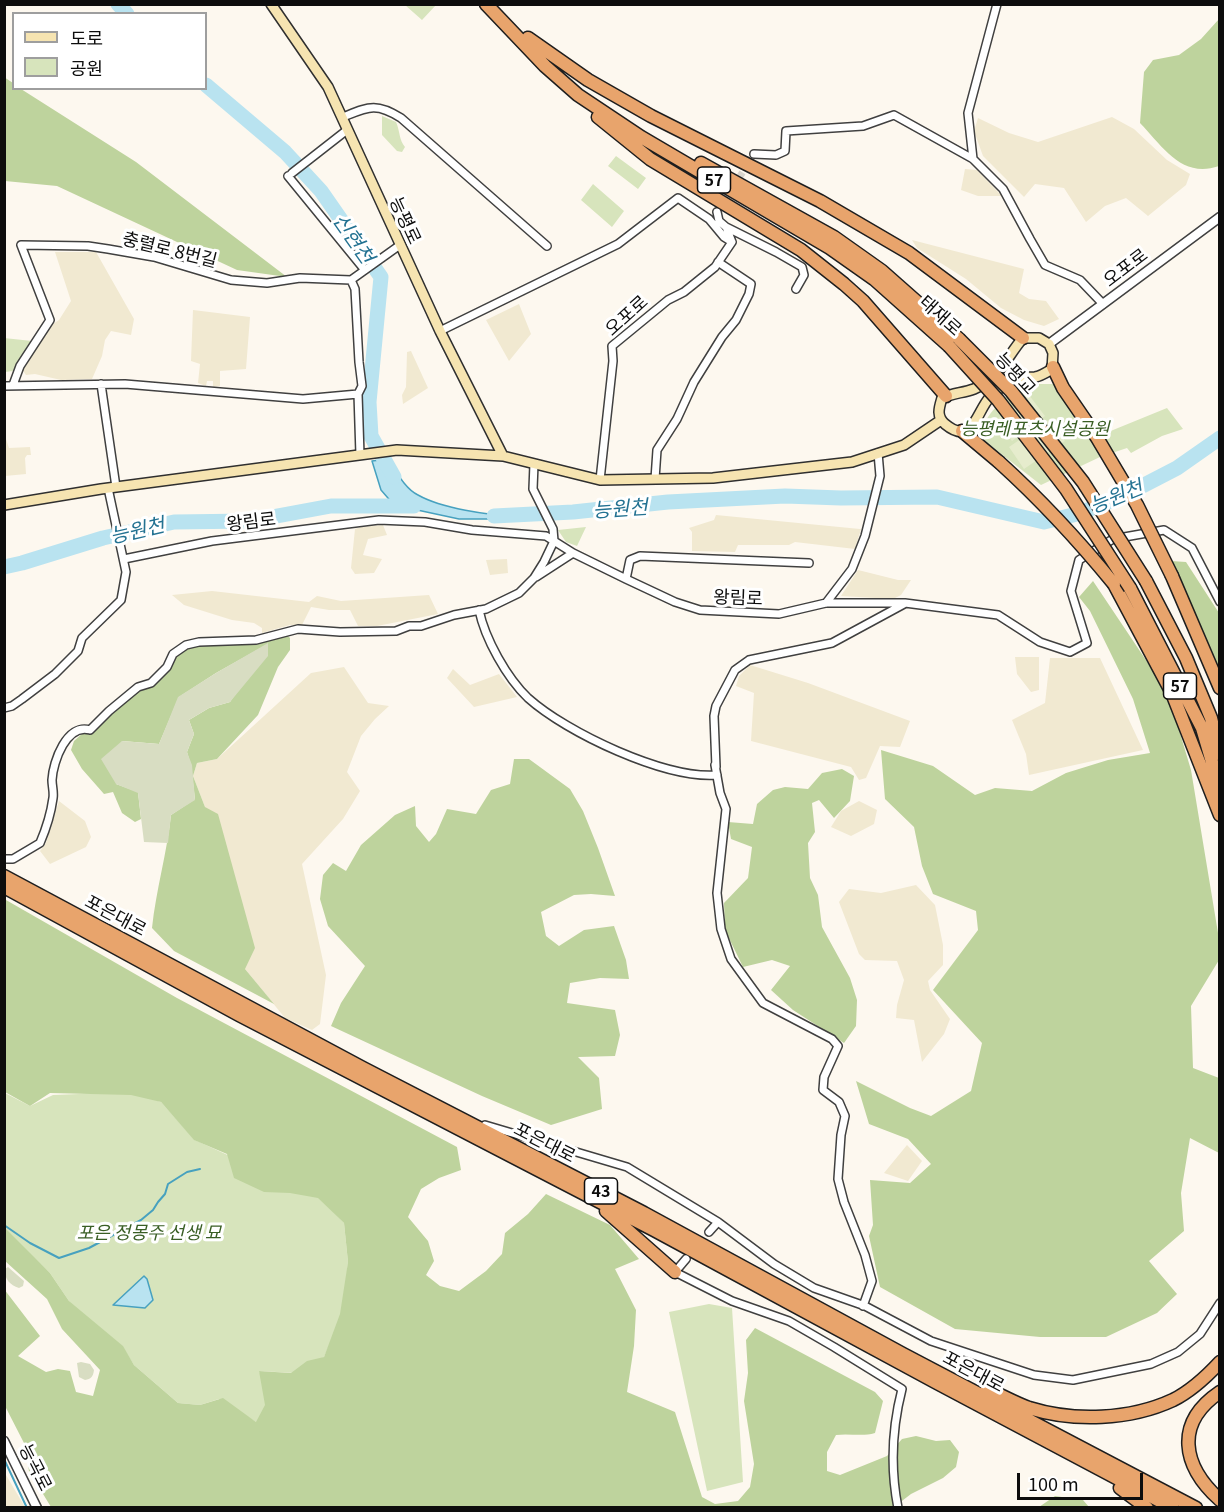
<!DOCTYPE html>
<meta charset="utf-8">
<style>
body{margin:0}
#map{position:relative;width:1224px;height:1512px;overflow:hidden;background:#fdf8ef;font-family:Georgia,"Noto Sans KR",serif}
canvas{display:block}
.frame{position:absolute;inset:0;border:6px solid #0d0d0d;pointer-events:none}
.legend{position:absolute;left:12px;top:12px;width:195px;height:78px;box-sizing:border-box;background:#fff;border:2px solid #9e9e9e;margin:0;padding:8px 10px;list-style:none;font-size:18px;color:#0d0d0d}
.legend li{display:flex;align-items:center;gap:12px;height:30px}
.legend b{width:30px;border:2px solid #9e9e9e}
.scale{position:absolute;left:1017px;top:1473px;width:126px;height:27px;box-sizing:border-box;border:3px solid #0d0d0d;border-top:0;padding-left:8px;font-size:18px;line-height:21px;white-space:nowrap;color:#0d0d0d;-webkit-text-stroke:4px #fff;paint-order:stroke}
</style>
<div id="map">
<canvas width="1224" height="1512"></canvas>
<div class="frame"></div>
<ul class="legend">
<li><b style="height:8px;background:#f6e4b1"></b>도로</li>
<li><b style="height:16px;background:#d7e4bc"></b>공원</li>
</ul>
<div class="scale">100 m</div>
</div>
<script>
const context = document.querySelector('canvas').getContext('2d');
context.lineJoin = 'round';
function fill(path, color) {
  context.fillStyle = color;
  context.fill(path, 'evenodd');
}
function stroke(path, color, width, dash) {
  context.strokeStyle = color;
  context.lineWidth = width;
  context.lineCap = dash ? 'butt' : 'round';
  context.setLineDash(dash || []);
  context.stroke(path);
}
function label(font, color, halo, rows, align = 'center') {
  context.font = font + ' Georgia,"Noto Sans KR",serif';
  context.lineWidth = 6;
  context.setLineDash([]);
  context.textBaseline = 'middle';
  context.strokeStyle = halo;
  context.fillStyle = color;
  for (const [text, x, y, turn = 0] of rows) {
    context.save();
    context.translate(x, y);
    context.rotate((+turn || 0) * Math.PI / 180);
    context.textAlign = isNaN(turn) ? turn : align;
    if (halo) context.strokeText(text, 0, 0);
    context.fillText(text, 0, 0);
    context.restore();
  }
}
fill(new Path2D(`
 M1112 117 1134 129 1167 160 1190 174 1186 185 1148 216 1126 198 1105 206 1086 222 1064 188 1035 184 1024 197 983 156 974 131 978 118 1009 133 1038 142Z
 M965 169 977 170 1002 196H978L961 190Z
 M912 240 1024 269 1019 293 1029 299 1046 301 1059 319 1044 326 1024 320 1001 308 966 279 917 248Z
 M55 252H96L134 319 131 335 111 331 105 340 102 356 92 379 61 380 35 374 26 375 21 368 53 324 59 320 71 301Z
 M519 304 531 334 509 361 486 320Z
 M193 310 250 317 246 369 220 371V386L213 387V381H207L206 386 198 383 200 364 191 361Z
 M411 351 428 388 403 404 402 395 406 387 407 352Z
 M5 436 9 448 30 447 31 455H27L25 458 26 474 5 476Z
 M716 515 860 529H861L855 549 795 542 789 545H738L735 552 692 551V532L689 528 714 520Z
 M383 525 387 535 368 539 363 555 382 559 374 573 355 574 351 568 355 529 361 527Z
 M507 559 508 573 490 575 486 560Z
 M858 570 898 580H911L901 595 893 599 841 596Z
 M212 591 309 602 317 596 341 601 429 595 438 614 377 626H358L350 610H329L311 607 302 625H290L262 633V628L254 623 232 620 184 605 172 595Z
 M1015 657H1039V690L1031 692 1017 674Z
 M1050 658H1100L1143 750 1029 775 1026 754 1012 720 1045 703Z
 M750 665 808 683 910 721 900 747 880 746 866 778 859 780 851 767 751 741 754 693 736 686 739 676Z
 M344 667 368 703 389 706 375 719 361 736 347 772 360 791 343 819 302 864 326 975 320 1024 312 1030 285 1018 245 969 205 807 193 776 197 763 217 759 311 673Z
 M453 669 470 685 499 674 517 697 474 707 447 678Z
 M59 801 85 821 91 837 86 847 50 864 40 851 46 843Z
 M859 801 877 810 874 824 851 836 831 827 841 811Z
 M916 885 935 905 943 945V965L928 981 930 990 950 1019 944 1034 922 1062 914 1020 896 1018 897 1005 904 980 897 961 865 960 859 954 839 902 849 889 881 893Z
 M907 1145 922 1161 908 1181 884 1173Z
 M6 1475 25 1507H5V1477Z`), '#f1e9d1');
fill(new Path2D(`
 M405 5H436L422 20Z
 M382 116 396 122C400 131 399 140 405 147L402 152 397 151 382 135Z
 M616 156 646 178 638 189 608 166Z
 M593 184 624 211 612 227 581 200Z
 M4 338 32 341 13 371 5 372Z
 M1056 384 1091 439 1167 408 1183 429 1162 436 1131 453 1127 448 1100 457 1041 485 977 435C988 416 1001 395 1022 387 1032 383 1046 384 1056 384Z
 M586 527 577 546 566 542 558 530Z
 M132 1092 161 1102 195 1140 319 1197 344 1223 348 1262 343 1313 324 1357 294 1373 259 1371 271 1404 259 1424 219 1399 200 1405 178 1403 134 1365 122 1346 71 1304 50 1273 5 1230V1093L30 1106 53 1095Z
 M709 1304 732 1308 743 1482 707 1491 669 1312Z`), '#d7e4bc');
fill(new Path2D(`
 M1219 19V166C1182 179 1163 147 1140 123L1144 72 1153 60 1179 55 1201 39Z
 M4 77 13 83 14 88 21 89 136 162 287 277 237 270 57 186 5 181Z
 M1171 561 1186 562 1219 613V682Z
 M1093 581 1168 693 1191 770 1219 939V960L1191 1006 1193 1068 1219 1078V1153L1190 1138 1181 1193 1184 1231 1149 1261 1177 1294 1157 1313 1106 1337H1040L955 1329 880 1287 869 1236 873 1225 870 1180 910 1183 931 1164 908 1139 869 1124 856 1081 910 1108 931 1116 971 1091 982 1043 933 990 978 930 976 911 933 894 922 866 914 827 885 799 881 750 933 766 975 795 995 788 1032 791 1066 773 1108 760 1150 753 1133 699 1090 611 1079 597Z
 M286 634 290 638V650L278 667 258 715 217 759 197 763 193 776 205 807 218 814 255 948 245 969 274 1004 174 951 152 928C156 890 167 853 171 815L195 799C193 783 192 767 187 752L194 734 189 720 209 708 230 702 268 644 216 673 179 697 159 744 122 741 116 784 138 792 141 819 135 822 122 813 113 792 104 794 82 769 71 750 74 741 84 732 93 731 117 708 131 698 175 656 189 647 256 643Z
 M514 759H529L570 789 583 811 598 848 615 896 591 894 574 895 541 912 546 936 559 946 584 930 614 926 626 960 629 979 600 978 570 983 567 1003 615 1010 620 1035 615 1056 578 1057 599 1078 602 1109 551 1125 482 1096 331 1026 341 1003 365 966 328 926 320 899 323 875 333 863 346 871 361 845 395 815 415 806 416 826 429 842 436 834 447 809 476 814 491 790 510 784Z
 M842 769 854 776 850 801 834 818 819 800 812 803 815 832 808 843 810 878 818 895 822 927 850 978 857 1000 856 1026 844 1043 793 1010 771 990 790 966 772 960 743 967 725 930 724 903 748 878 752 847 731 839 728 822 753 824 757 804 773 790 785 787 808 789 822 773Z
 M6 900 177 998 457 1147 461 1170 439 1178 421 1189 408 1217 428 1241 434 1261 426 1275 440 1286 459 1291 486 1271 502 1254 505 1233 528 1214 546 1194 610 1225 639 1259 615 1269 636 1310 634 1346 627 1392 675 1412 702 1497 715 1504 738 1501 750 1487 754 1464 744 1401 748 1373 746 1340 755 1328 875 1392 883 1401 875 1433C862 1437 850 1433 836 1435L827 1452V1471L840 1475 887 1456 902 1439 916 1436 936 1441 950 1440 959 1452 956 1467 943 1478 911 1494 894 1507H51L29 1471 24 1443 5 1406 4 1289 40 1336 18 1356 46 1372 58 1369 70 1371 76 1392 93 1396 100 1370 62 1329 47 1299 5 1261V1228L50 1273 69 1301 123 1346 134 1365 178 1403 200 1405 223 1398 256 1422 265 1405 259 1371 291 1373 307 1361 324 1357 340 1314 348 1262 344 1223 318 1198 290 1193 264 1192 234 1178 227 1154 194 1140 161 1102 131 1095 50 1093 30 1106 5 1092Z
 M1055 1496 1083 1500 1089 1507H1039Z`), '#bed39d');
fill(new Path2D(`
 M268 643V656L230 702 209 708 189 720 194 734 187 752 192 765 195 800 171 815 168 843 144 842 138 793 116 784 101 759 122 741 159 744 178 697 216 673Z
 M8 1267 24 1281 23 1286 19 1288C10 1285 4 1279 5 1269Z
 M81 1362 90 1364 94 1370C93 1377 91 1379 85 1380L79 1377 77 1363Z`), '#d8ddc2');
fill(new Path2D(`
 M1029 395 1045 416 1012 441 996 420Z
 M1050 419 1065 441 1024 469 1009 447Z`), '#e6eccd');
const water = new Path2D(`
 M388 459C396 471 405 489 418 495 441 508 489 516 515 515L491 519H459L394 505 381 490 372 461Z
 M144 1276 147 1279 153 1300 145 1308 113 1305Z`);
fill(water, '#b9e3f0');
stroke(water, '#47a1bf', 1.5);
stroke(new Path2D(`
 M4 1225 30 1243 59 1258 89 1248 141 1220 153 1210 158 1202 165 1194 168 1184 187 1172 200 1169
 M4 1459 27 1508`), '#47a1bf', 2);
stroke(new Path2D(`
 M118 4 127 14
 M206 85 285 152 321 191 381 277 369 402 371 436 394 477
 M494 516 573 512 668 502 785 496 841 498 937 497 1044 522 1077 514 1121 497 1177 468 1220 438
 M4 567 22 563 103 538 174 522 250 521 331 506H414`), '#b9e3f0', 15);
stroke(new Path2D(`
 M722 205 754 154`), '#d9d5cd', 7, [7, 3.5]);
const minor = new Path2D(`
 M343 117C368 107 376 102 401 118L547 246
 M754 154 776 155 785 151 786 131 863 126 894 115 973 159 1003 189 1030 239 1045 265 1080 280 1103 304
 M973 159 968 113 997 4
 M292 173 347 130
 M288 176 364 269
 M726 227 776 252 802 267 804 275 796 289
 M351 280 400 245
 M440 331 618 244 678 198 709 219 724 237 732 242
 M101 384 116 487
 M13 385 20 366 50 320 21 245 88 246 108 249 154 257 231 280 267 283 300 278 351 280 355 289 359 362 362 386 358 394
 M4 386 125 384 303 399 358 394 360 455
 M655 479 657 450 677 419 694 382 722 337 736 320 749 294 751 284 718 262
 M600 480 613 361 612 346 668 300 684 292 715 267 732 242 726 227 719 221 717 212
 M124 559 212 541 379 520 425 522 472 530 546 536 573 553 626 579 675 602 700 610 779 614 826 603H905L998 615 1040 642 1070 652 1087 643 1071 591 1079 560 1113 539 1164 530 1192 548 1220 602
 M536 577 573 553
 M626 579 630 560 640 556 809 563
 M826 603 852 569 865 536 880 476 878 453
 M479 610C485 639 507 678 528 698 567 733 665 779 717 775
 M4 708 12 706 22 699 55 674 78 651 82 638 121 600 126 572 108 488
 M715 765 720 793 726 809 717 893 721 929 731 959 763 1003 832 1039 838 1046 824 1077 823 1090 839 1102 845 1116 841 1135 838 1179 844 1202 865 1255 872 1281 863 1306
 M716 767 714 716 716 706 735 670 749 660 832 643 904 604
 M4 859H13L40 843C46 829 51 813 53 798 54 792 52 786 52 780 53 761 67 723 90 730L109 711 138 687 151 683 167 667 173 654 186 645 199 642 256 640 298 629 340 632 396 631 409 626H421L454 615 486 609 519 593 534 578 544 562 554 541 553 529 533 489 534 464
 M485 1125 627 1167 718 1222 774 1264 814 1288 865 1306 931 1341 1034 1375 1073 1380 1151 1364 1178 1352 1200 1334 1220 1303
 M709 1232 718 1222
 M686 1259 675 1272 732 1301 789 1321 834 1347 902 1389C892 1428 890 1467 898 1508`);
const tertiary = new Path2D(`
 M1049 344 1220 217
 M4 1441 37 1508`);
const secondary = new Path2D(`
 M271 4 328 87 440 331 503 456
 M1023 338H1039L1049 344 1053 353 1052 369C1047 372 1041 376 1035 377 1026 378 1020 376 1012 380 1005 385 995 390 990 397 976 412 973 447 945 424 936 416 939 408 942 398 953 393 963 393 974 389 1000 379 1007 356 1023 338Z
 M4 505 101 489 397 450 503 456 600 480 713 478 852 462 904 445 941 420`);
const trunk = new Path2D(`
 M486 4 545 66 578 95 641 137 830 248 874 279 949 346
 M528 38 588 80 651 116 820 201 909 253 1023 338
 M598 117 650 159 801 250 844 284 863 301 946 396
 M701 163 834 237 882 271 959 339
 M1053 367 1063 388 1096 436
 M962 431 999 462
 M1172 576 1220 688
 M1146 581 1186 658 1211 718 1220 754
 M1114 584 1172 693 1220 815
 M1130 588 1202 728 1220 789
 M4 876 363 1068 644 1213 903 1354 1196 1508
 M4 887 239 1015 654 1230 937 1383 1173 1508
 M606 1211 675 1272
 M987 1389C1001 1395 1015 1403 1029 1408 1074 1422 1130 1420 1173 1400 1191 1391 1207 1376 1220 1362
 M1220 1392C1174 1423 1182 1466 1220 1500
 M1120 1488 1147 1508`);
stroke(minor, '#404040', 10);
stroke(tertiary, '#404040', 11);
stroke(secondary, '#2f2f2f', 12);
stroke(trunk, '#1e1e1e', 15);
stroke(minor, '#fff', 7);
stroke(tertiary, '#fff', 8);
stroke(secondary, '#f6e4b1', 9);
stroke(trunk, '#e8a46c', 12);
const trunkBridge = new Path2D(`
 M959 339 1011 391 1083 482 1146 581
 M949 346 998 400 1066 489 1130 588
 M1096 436 1137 505 1172 576
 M999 462C1041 500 1078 540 1114 584`);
stroke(trunkBridge, '#1e1e1e', 15, []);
stroke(trunkBridge, '#e8a46c', 12);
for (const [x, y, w] of [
 [714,180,33],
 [1180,686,33],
 [601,1191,33]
]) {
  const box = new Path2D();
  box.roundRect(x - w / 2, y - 13, w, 26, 4.5);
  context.fillStyle = '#fff';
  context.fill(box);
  stroke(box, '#0d0d0d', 1.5);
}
label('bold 16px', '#0d0d0d', null, [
 ["57",714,180],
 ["57",1180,686],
 ["43",601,1191]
]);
label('18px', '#0d0d0d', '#fff', [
 ["능평로",406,220,65],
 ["충렬로 8번길",170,249,14],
 ["오포로",1125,267,-37],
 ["오포로",626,315,-42],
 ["태재로",941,315,42],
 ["능평교",1016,373,47],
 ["왕림로",251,521,-7],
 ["왕림로",738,597,2],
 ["포은대로",116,915,28],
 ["포은대로",545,1142,27],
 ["포은대로",974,1371,28],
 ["능곡로",36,1467,63]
]);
label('italic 18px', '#395e24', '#fff', [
 ["능평레포츠시설공원",1035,428],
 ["포은 정몽주 선생 묘",149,1232]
]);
label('italic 20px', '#237292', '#fff', [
 ["신현천",354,238,55],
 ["능원천",1116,496,-22],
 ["능원천",620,508,-4],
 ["능원천",137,530,-13]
]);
</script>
